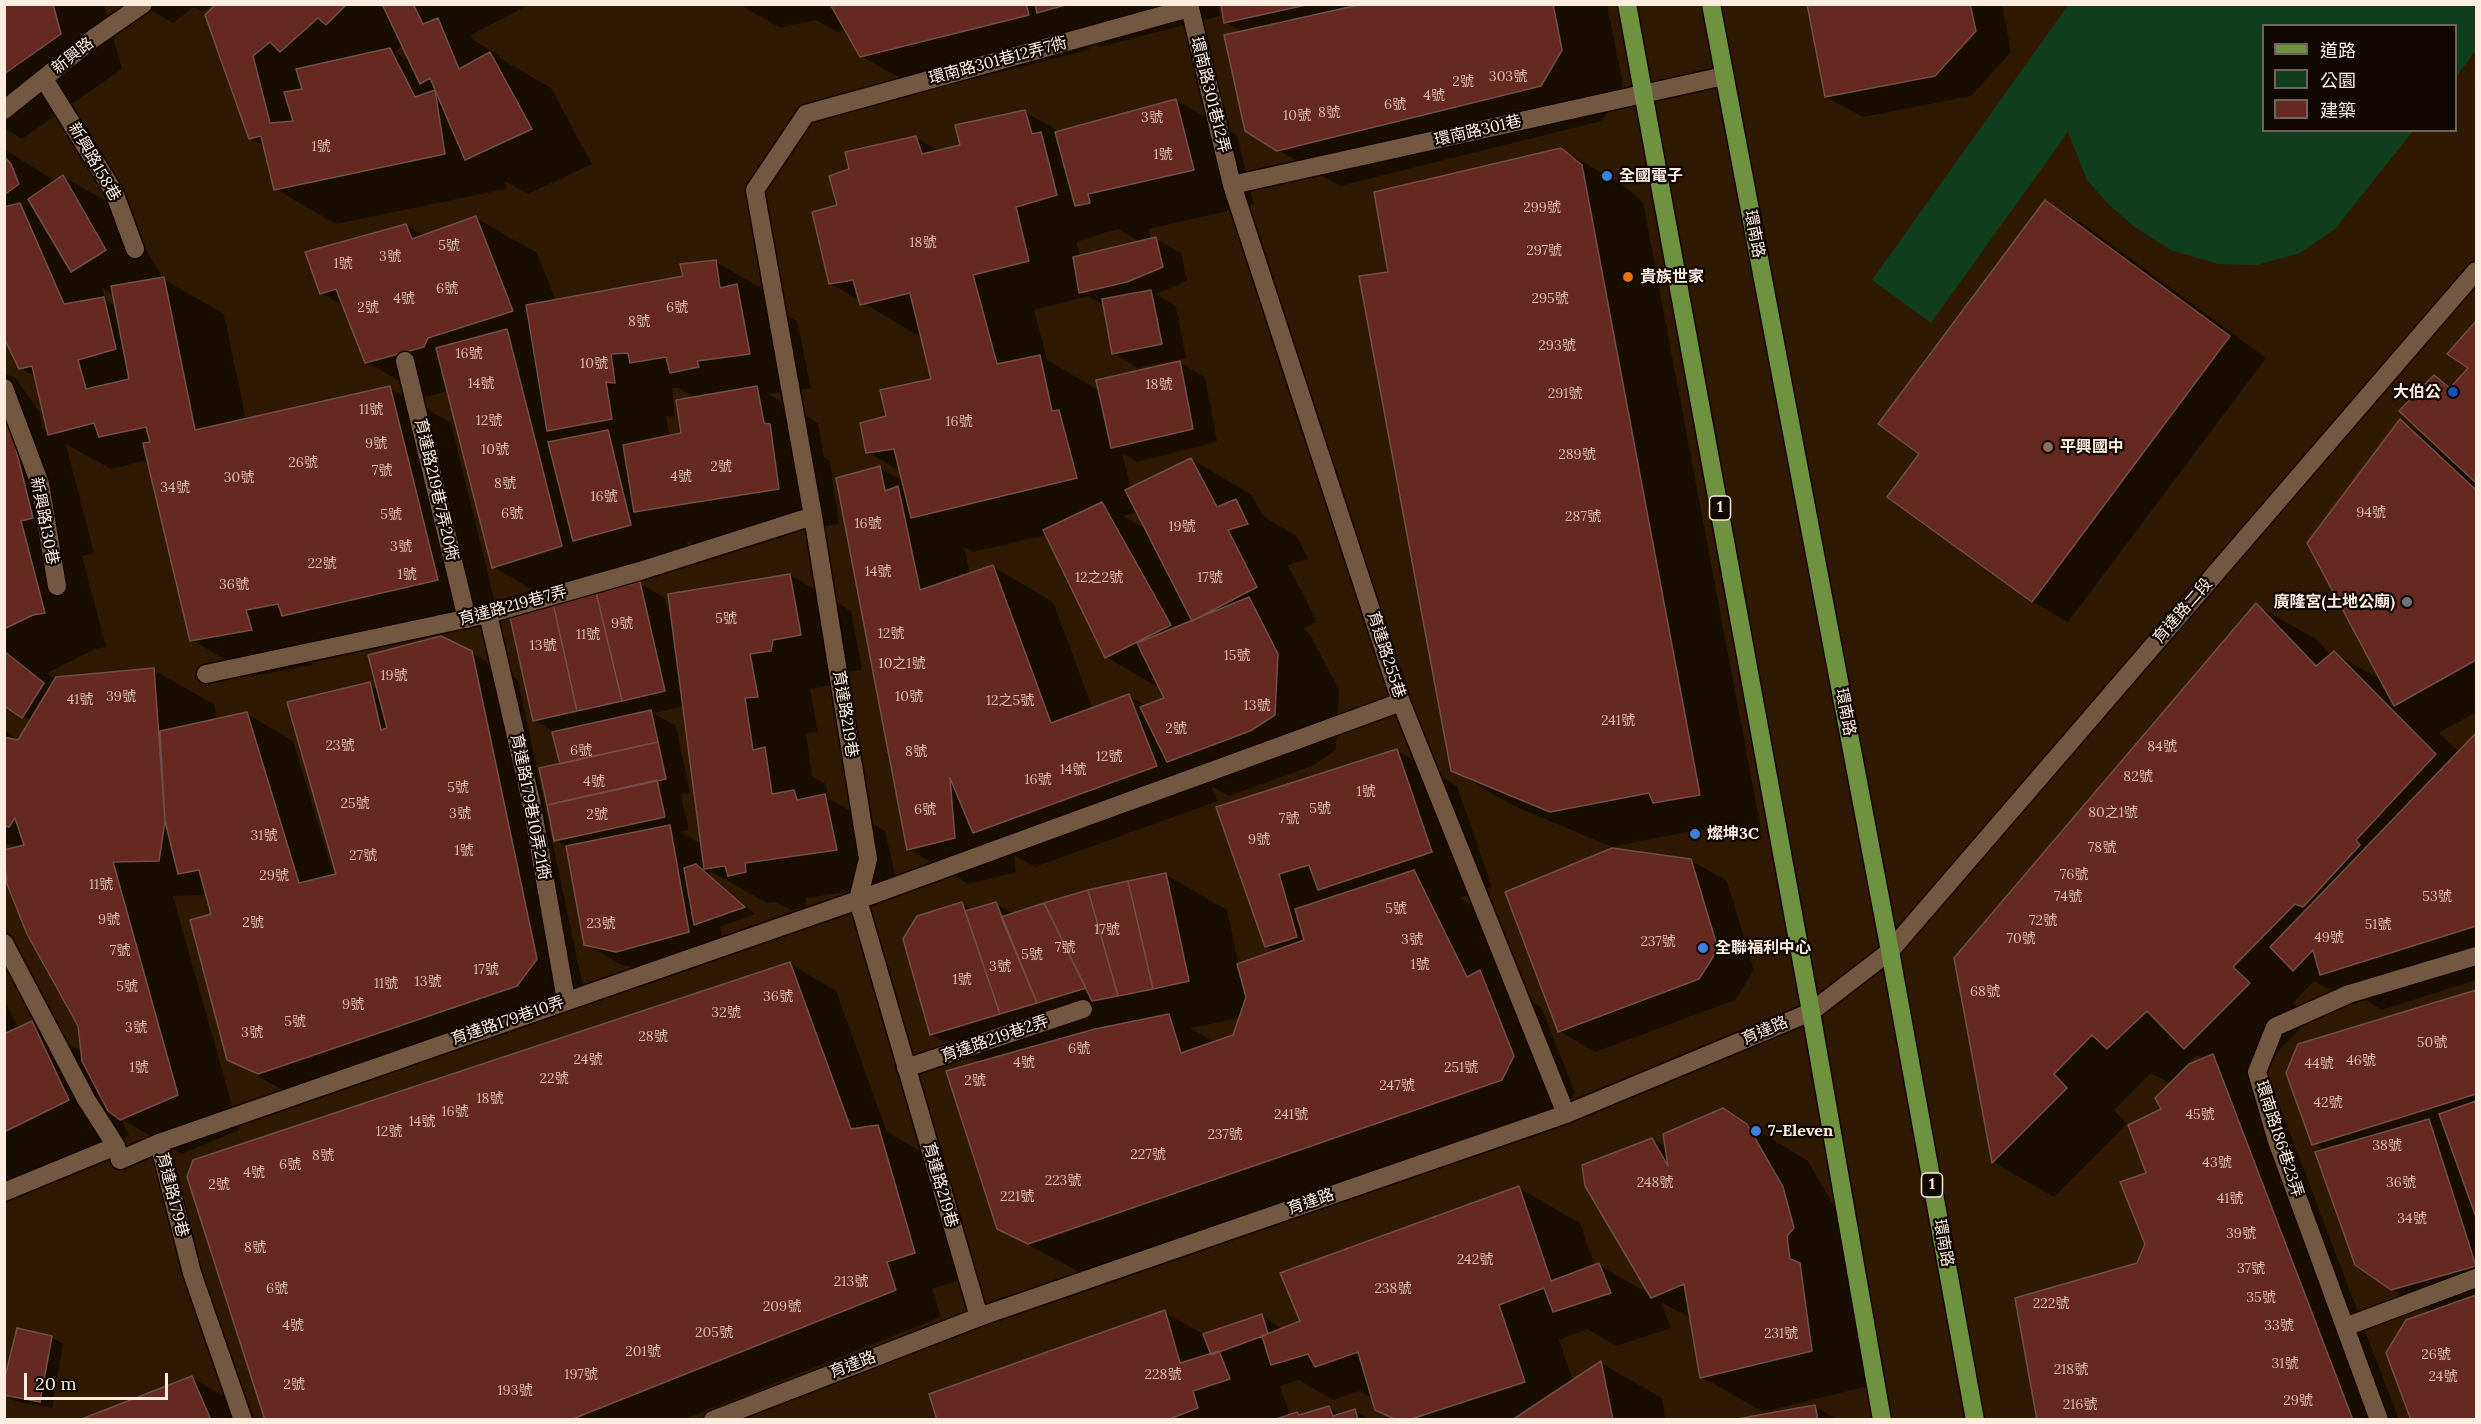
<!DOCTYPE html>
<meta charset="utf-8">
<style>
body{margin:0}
#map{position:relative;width:2481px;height:1424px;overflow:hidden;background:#2f1903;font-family:Lora,"Noto Sans TC",serif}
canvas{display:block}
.frame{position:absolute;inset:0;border:6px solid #fdede0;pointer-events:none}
.legend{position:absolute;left:2262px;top:24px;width:195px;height:108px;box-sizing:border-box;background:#100701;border:2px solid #6f635a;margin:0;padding:8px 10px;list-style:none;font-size:18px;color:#fdede0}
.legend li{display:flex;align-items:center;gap:12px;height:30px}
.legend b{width:30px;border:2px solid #6f635a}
.scale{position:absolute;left:24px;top:1373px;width:144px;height:27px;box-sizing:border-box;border:3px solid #fdede0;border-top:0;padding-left:8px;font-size:18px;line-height:21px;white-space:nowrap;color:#fdede0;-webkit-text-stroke:4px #100701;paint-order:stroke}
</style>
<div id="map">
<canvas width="2481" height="1424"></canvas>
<div class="frame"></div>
<ul class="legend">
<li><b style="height:8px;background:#6e923f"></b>道路</li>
<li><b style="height:16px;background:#103e1c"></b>公園</li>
<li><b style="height:16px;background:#662921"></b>建築</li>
</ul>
<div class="scale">20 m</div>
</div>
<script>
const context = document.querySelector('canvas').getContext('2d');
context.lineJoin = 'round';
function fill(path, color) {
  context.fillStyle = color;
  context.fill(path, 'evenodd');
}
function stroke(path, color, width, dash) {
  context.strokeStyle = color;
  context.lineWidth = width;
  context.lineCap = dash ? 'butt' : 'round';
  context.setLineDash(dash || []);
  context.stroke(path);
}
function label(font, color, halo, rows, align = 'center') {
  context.font = font + ' Lora,"Noto Sans TC",serif';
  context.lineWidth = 4.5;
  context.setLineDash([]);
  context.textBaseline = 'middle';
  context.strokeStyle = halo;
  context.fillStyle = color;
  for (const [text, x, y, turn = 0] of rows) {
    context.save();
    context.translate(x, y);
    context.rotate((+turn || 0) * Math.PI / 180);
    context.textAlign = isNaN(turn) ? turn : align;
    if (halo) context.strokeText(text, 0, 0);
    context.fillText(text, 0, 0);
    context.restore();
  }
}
fill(new Path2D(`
 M2069 4 2476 5V50L2456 77V26H2264V130L2413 131 2335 229 2300 253 2257 265 2218 264 2171 250 2136 228 2109 205 2087 180 2068 132 1931 323 1872 280Z`), '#103e1c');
fill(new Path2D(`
 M4 4H104L122 69 22 139 4 128Z
 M140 4H214L203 12 194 7 173 23Z
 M218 4H530L471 35 473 40 499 55 501 59 551 88 592 164 528 194 505 181 506 189 336 224 275 189 265 147 250 138ZM403 45 410 61 395 52Z
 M739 4H1218L1220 16 1099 47 1086 39 1089 50 923 91 861 56 846 29 837 32 816 20 780 28Z
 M1222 4H1607L1623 85 1602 121 1340 186 1278 150 1242 32 1225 22Z
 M1808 4H2002L2011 52 1971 96 1863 117 1826 97Z
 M1176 100 1237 136 1254 205 1149 229 1151 240 1156 239 1181 253 1187 281 1156 294 1176 306 1186 358 1138 368 1113 353 1105 306 1088 296 1034 310 1047 360 1100 391 1180 363 1205 377 1217 442 1137 462 1122 453 1131 489 1191 459 1252 495 1264 517 1297 536 1308 559 1288 565 1317 622 1303 629 1310 634 1339 690 1336 750 1312 766 1229 796 1211 786 1218 801 1035 867 1014 855 1016 872 969 884 908 849 879 467 904 482 901 472 868 452 888 417 933 380 922 338 830 283 839 206 851 170 916 138 940 152 962 146 1025 112 1060 132ZM1118 229 1141 242 1080 257 1076 242ZM1138 512 1147 529 1123 516ZM1046 535 1106 657 1161 689 1166 699 1147 706 1129 696 1093 709 1053 602 992 566 970 574 964 547 973 552Z
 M4 149 57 182 64 177 125 212 163 279 224 314 246 420 389 388 451 423 498 615 307 644 312 665 253 676 192 640 150 465 143 461 111 469 66 444 94 553 82 556 106 647 95 649 47 673 56 680 154 670 215 705 216 720 247 714 293 741 334 876 338 875 369 684 378 689 472 653 518 680 583 986 563 1012 306 1100 275 1086 228 1059 213 915 208 895 173 896 239 1130 182 1154 121 1119 129 1135 4 1198V999L19 1029 32 1023 82 1052 79 1026 8 884 4 867V851L20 847 4 843V730L19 741 31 721 4 704V373L16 379 40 412 42 428 49 432 36 377 20 368 4 335ZM102 288 114 295 116 306 107 301Z
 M1561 149 1623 185 1643 202 1761 829 1716 837 1702 829 1612 847 1514 806 1452 770 1390 273Z
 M2045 202 2082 223 2266 358 2068 622 2032 601 1921 453Z
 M476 218 537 253 556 301 685 278 716 262 777 297 779 310 797 321 811 388 768 394 818 423 824 457 830 461 839 524 697 546 687 541 692 560 635 575 618 566 622 581 562 599 640 584 665 598 671 623 790 575 851 611 862 670 833 675 832 685 810 689 818 732 806 733 812 776 826 784 828 798 885 831 897 884 806 898V907L791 910 775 902 767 903 710 871 711 876 755 914 720 927 725 952 654 972 622 965 585 944 568 848 556 840 561 765 553 731 535 720 556 603 493 567 448 391 427 397 366 362 344 306 321 293 405 225 425 236ZM672 388H678L696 398 683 435 670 437 666 416 675 417ZM684 706 703 845 680 832 689 830 681 794 690 793 676 726 653 713Z
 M2476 323V712L2439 733 2460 753 2476 736V980L2382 1010 2362 998 2355 1005 2314 981 2293 1003 2310 1019 2251 1078 2274 1091 2399 1420H2038L2138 1264 2146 1244 2163 1110 2171 1084 2151 1073 2114 1110 2127 1124 2054 1197 1993 1162 1956 958 2256 605 2317 640 2331 655 2334 653 2382 680 2400 421 2426 436 2434 377 2453 387 2470 367 2450 354ZM2197 1055 2204 1059 2186 1066Z
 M1396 750 1457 786 1492 887 1460 898 1475 907 1518 994 1541 1007 1575 1092 1563 1115 1090 1278 998 1228 980 1063 931 1034 962 904 972 910 996 904 1014 914 1166 875 1227 910 1239 965 1276 952 1267 946 1218 808ZM1240 1018 1234 1037 1216 1043 1190 1028Z
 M1690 860 1727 881 1754 970 1735 1000 1595 1052 1559 1031Z
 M790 964 836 991 887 1132 924 1153 960 1280 932 1289 941 1317 682 1420H266Z
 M2476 992V1420H2413L2432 1313 2391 1289 2326 1151 2313 1143 2299 1045Z
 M1723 1109 1808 1161 1844 1223 1851 1294 1861 1300 1873 1385 1763 1412 1702 1377 1692 1319 1661 1302 1671 1328 1616 1346 1587 1329 1559 1340 1573 1381 1601 1363 1662 1398 1666 1420H1395L1376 1409 1373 1399 1360 1391 1333 1400 1299 1380 1280 1386 1290 1415 1297 1413 1301 1416 1329 1407 1342 1415 1355 1410 1370 1420H939L1164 1312 1205 1335 1261 1316 1284 1329 1302 1322 1519 1188 1580 1223 1595 1267 1599 1265 1651 1295 1652 1139 1667 1148Z
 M51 1337 63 1344 52 1408 15 1401 4 1395Z
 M192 1378 238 1404 245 1420H83Z
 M1815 1406 1838 1420H1739Z`), '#0007');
const building = new Path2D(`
 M4 4H53L61 34 4 74Z
 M216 4H347L326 25 318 18 280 52 270 42 253 56 270 123 293 121 284 92 302 89 296 69 390 48 415 97 435 90 445 154 274 190 261 136 249 139 205 15Z
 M382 4H413L423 24 438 18 459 69 490 52 532 129 465 160 430 78 420 84Z
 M830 4H1026L1029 15 860 57Z
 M1035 4H1069L1037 13Z
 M1221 4H1306V5L1224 23Z
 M1553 4 1562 50 1541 86 1277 151 1245 131 1224 35 1363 4Z
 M1807 4H1970L1976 31 1935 76 1825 97Z
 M1176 99 1194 170 1088 194 1090 203 1075 206 1055 132Z
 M1025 110 1032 134 1041 132 1057 195 1016 207 1029 261 973 275 997 364 1040 355 1052 411 1059 410 1077 478 911 518 894 449 866 453 860 423 886 416 880 390 931 379 910 293 860 305 853 280 829 284 812 212 837 205 829 176 849 169 845 152 916 136 922 154 960 145 955 125Z
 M1561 148 1582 165 1700 795 1653 803 1649 793 1550 812 1451 771 1359 276 1388 272 1374 192Z
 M4 156 11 164 19 184 4 195Z
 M63 175 106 250 71 272 28 199Z
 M2045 200 2230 336 2032 602 1887 497 1919 454 1878 424Z
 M20 203 64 304 104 297 116 349 78 360 86 389 129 379 111 286 164 277 195 430 390 386 438 580 282 616 278 604 246 610 252 630 190 641 143 443 150 442 146 427 99 437 94 423 48 435 32 366 19 369 4 338V207Z
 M476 216 513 311 428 338 424 347 365 363 336 289 320 294 305 252 406 224 412 239Z
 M1156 237 1163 267 1127 282 1079 293 1073 257Z
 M716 260 720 288 737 284 750 354 697 361 699 367 670 373 666 357 630 363 628 353 611 354 615 383 606 382 612 419 547 431 526 305 683 276 680 264Z
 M1151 290 1162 344 1112 354 1102 299Z
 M2476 321V483L2399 411 2434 375 2450 388 2468 368 2447 354Z
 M507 329 562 546 492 568 436 348Z
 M1180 361 1193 429 1111 448 1096 380Z
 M757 386 764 423 770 424 779 489 634 512 623 445 681 433 676 400Z
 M5 405 33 518 21 521 45 613 33 615 4 629Z
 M2400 419 2476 490V660L2394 706 2307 543Z
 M608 430 631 525 573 541 548 442Z
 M1191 458 1217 507 1236 499 1248 524 1228 530 1257 587 1192 621 1125 490Z
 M880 466 885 491 898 486 920 590 993 565 1051 723 1129 694 1157 766 973 833 950 778 955 838 907 850 836 478Z
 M1102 502 1171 625 1105 658 1043 530Z
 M790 574 801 635 773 640 771 651 750 654 758 697 745 698 753 750 765 747 772 794 794 790 797 800 825 794 837 850 745 863 746 872 728 876 725 866 704 869 668 594Z
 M640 582 665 691 622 701 596 592Z
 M596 592 622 701 577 711 553 603Z
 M1249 597 1278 654 1275 715 1250 731 1167 762 1140 707 1164 698 1137 643Z
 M553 603 577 711 533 721 509 613Z
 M2256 603 2316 666 2334 651 2436 754 2356 840 2360 845 2303 907 2295 904 2233 967 2250 983 2184 1049 2147 1011 2107 1049 2092 1035 2054 1074 2067 1088 1992 1163 1954 958Z
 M441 636 472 651 537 959 517 986 258 1074 227 1060 190 920 211 914 199 870 178 874 165 821 160 731 247 712 299 883 336 874 287 702 370 682 381 730 387 728 368 655Z
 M4 651 44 683 22 718 4 706Z
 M154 668 165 821 159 861 113 862 178 1095 120 1120 108 1111 82 1061 78 1026 27 934 7 884 4 850 24 845 15 818 9 827 4 826V737L18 740 56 677Z
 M651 710 658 742 560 764 552 732Z
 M2476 733V926L2320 975 2313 950 2293 971 2270 947Z
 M658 742 666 779 547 805 539 768Z
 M1397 749 1432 852 1318 890 1309 865 1279 874 1297 937 1265 947 1216 807Z
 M657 780 665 817 554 841 547 805Z
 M670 825 689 932 616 952 584 945 566 846Z
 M1612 848 1691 859 1718 949 1699 979 1558 1032 1505 892Z
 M696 864 745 907 694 925 684 868Z
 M1414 870 1467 977 1480 970 1514 1056 1502 1080 1028 1244 997 1229 946 1071 1095 1029 1169 1014 1181 1053 1233 1035 1246 997 1237 964 1304 940 1295 909Z
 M1166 873 1189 981 1153 989 1128 881Z
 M1128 881 1153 989 1118 996 1088 890Z
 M1088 890 1118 996 1092 1001 1044 903Z
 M962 902 1000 1014 930 1035 903 939 917 916Z
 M996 902 1037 1003 1000 1014 965 911Z
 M1044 903 1086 988 1037 1003 1001 917Z
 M790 962 851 1129 878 1125 915 1253 887 1262 896 1290 570 1420H265L187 1177 193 1160Z
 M2476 990V1094L2312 1145 2286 1073 2298 1044Z
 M32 1021 69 1100 4 1132V1034Z
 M2213 1054 2353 1420H2037L2015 1298 2137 1263 2145 1244 2120 1182 2146 1173 2128 1125 2161 1109 2155 1098 2189 1064Z
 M2476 1101V1217L2439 1114Z
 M1723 1108 1747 1124 1783 1187 1794 1228 1787 1236 1790 1259 1800 1263 1812 1351 1700 1378 1684 1284 1651 1298 1585 1186 1582 1165 1652 1138 1668 1166 1663 1134Z
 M2429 1119 2476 1266 2391 1290 2355 1265 2315 1152Z
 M1519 1186 1551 1281 1599 1263 1611 1293 1553 1312 1544 1288 1499 1305 1525 1382 1408 1420H1397L1375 1410 1358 1352 1315 1367 1308 1354 1271 1365 1262 1336 1300 1321 1280 1273Z
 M2476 1295V1420H2411L2386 1353 2406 1320Z
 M1165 1310 1180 1363 1219 1351 1230 1379 1193 1391 1198 1408 1167 1420H937L929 1394Z
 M1262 1314 1268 1334 1211 1355 1203 1334Z
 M17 1328 52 1336 40 1402 4 1395V1381Z
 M1601 1361 1613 1420H1512Z
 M192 1376 211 1420H79Z
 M1815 1405 1818 1420H1731Z
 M1329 1406 1333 1416 1355 1409 1358 1420H1273L1297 1412 1299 1415Z`);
fill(building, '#662921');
stroke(building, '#724e49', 1.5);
const lane = new Path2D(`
 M1189 4 1232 185 1401 702 1566 1114
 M44 79 114 192 135 249
 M4 110 94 38 143 4
 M1232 185 1724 76
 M405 361 467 619
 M4 388 40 484 57 586
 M488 614 532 806 566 1000
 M206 674 488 614 640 571 813 516
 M4 943 86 1099 116 1146 120 1160 159 1143 858 900 1401 702
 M906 1068 1083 1009
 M159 1143 192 1273 243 1420
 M4 1192 116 1146
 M979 1317 858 900 868 859 813 516 755 190 806 114 1189 8
 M2345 1327 2476 1278
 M2379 1420 2277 1141 2257 1072 2275 1027 2349 994 2476 956`);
const street = new Path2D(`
 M1811 1012 1890 951`);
const secondary = new Path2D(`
 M1890 951 2476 271
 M713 1420 979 1317 1566 1114 1811 1012`);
const primary = new Path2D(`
 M1627 4 1811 1012 1882 1420
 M1711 4 1890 951 1975 1420`);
stroke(lane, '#160400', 21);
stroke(street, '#160400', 21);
stroke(secondary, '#160400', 21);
stroke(primary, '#160400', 21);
stroke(lane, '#725841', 18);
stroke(street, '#725841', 18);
stroke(secondary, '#725841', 18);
stroke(primary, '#6e923f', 18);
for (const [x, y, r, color] of [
 [1607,176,6,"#3f7fe0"],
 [1628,277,6,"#e8710a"],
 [2453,392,6,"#1a4fb4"],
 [2048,447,6,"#8d6e63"],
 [2407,602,6,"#6b7280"],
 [1695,834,6,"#3f7fe0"],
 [1703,948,6,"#3f7fe0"],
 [1756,1131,6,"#3f7fe0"]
]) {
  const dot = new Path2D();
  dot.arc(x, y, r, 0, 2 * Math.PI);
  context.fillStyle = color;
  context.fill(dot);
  stroke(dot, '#100701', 2);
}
label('14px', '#d7bcb0', null, [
 ["303號",1508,77],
 ["2號",1463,82],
 ["4號",1434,96],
 ["6號",1395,105],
 ["8號",1329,113],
 ["10號",1297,116],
 ["3號",1152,118],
 ["1號",321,147],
 ["1號",1163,155],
 ["299號",1542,208],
 ["18號",923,243],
 ["5號",449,246],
 ["297號",1544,251],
 ["3號",390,257],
 ["1號",343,264],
 ["6號",447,289],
 ["4號",404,299],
 ["295號",1550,299],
 ["2號",368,308],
 ["6號",677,308],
 ["8號",639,322],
 ["293號",1557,346],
 ["16號",469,354],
 ["10號",594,364],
 ["14號",481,384],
 ["18號",1159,385],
 ["291號",1565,394],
 ["11號",371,410],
 ["12號",489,421],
 ["16號",959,422],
 ["9號",376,444],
 ["10號",495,450],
 ["289號",1577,455],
 ["26號",303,463],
 ["2號",721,467],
 ["7號",382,471],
 ["4號",681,477],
 ["30號",239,478],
 ["8號",505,484],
 ["34號",175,488],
 ["16號",604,497],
 ["94號",2371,513],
 ["6號",512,514],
 ["5號",391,515],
 ["287號",1583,517],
 ["16號",868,524],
 ["19號",1182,527],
 ["3號",401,547],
 ["22號",322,564],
 ["14號",878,572],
 ["1號",407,575],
 ["12之2號",1099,578],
 ["17號",1210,578],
 ["36號",234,585],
 ["5號",726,619],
 ["9號",622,624],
 ["12號",891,634],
 ["11號",588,635],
 ["13號",543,646],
 ["15號",1237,656],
 ["10之1號",902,664],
 ["19號",394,676],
 ["39號",121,697],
 ["10號",909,697],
 ["41號",80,700],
 ["12之5號",1010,701],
 ["13號",1257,706],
 ["241號",1618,721],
 ["2號",1176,729],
 ["23號",340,746],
 ["84號",2162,747],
 ["6號",581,751],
 ["8號",916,752],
 ["12號",1109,757],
 ["14號",1073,770],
 ["82號",2138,777],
 ["16號",1038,780],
 ["4號",594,782],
 ["5號",458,788],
 ["1號",1366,792],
 ["25號",355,804],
 ["5號",1320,809],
 ["6號",925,810],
 ["80之1號",2113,813],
 ["3號",460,814],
 ["2號",597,815],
 ["7號",1289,819],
 ["31號",264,836],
 ["9號",1259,840],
 ["78號",2102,848],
 ["1號",464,851],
 ["27號",363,856],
 ["76號",2074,875],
 ["29號",274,876],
 ["11號",101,885],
 ["74號",2068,897],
 ["53號",2437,897],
 ["5號",1396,909],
 ["9號",109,920],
 ["72號",2043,921],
 ["2號",253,923],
 ["23號",601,924],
 ["51號",2378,925],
 ["17號",1107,930],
 ["49號",2329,938],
 ["70號",2021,939],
 ["3號",1412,940],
 ["237號",1658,942],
 ["7號",1065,948],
 ["7號",120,951],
 ["5號",1032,955],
 ["1號",1420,965],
 ["3號",1000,967],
 ["17號",486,970],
 ["1號",962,980],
 ["13號",428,982],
 ["11號",386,984],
 ["5號",127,987],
 ["68號",1985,992],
 ["36號",778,997],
 ["9號",353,1005],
 ["32號",726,1013],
 ["5號",295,1022],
 ["3號",136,1028],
 ["3號",252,1033],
 ["28號",653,1037],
 ["50號",2432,1043],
 ["6號",1079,1049],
 ["24號",588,1060],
 ["46號",2361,1061],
 ["4號",1024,1063],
 ["44號",2319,1064],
 ["1號",139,1068],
 ["251號",1461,1068],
 ["22號",554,1079],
 ["2號",975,1081],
 ["247號",1397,1086],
 ["18號",490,1099],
 ["42號",2328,1103],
 ["16號",455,1112],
 ["241號",1291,1115],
 ["45號",2200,1115],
 ["14號",422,1122],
 ["12號",389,1132],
 ["237號",1225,1135],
 ["38號",2387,1146],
 ["227號",1148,1155],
 ["8號",323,1156],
 ["43號",2217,1163],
 ["6號",290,1165],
 ["4號",254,1173],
 ["223號",1063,1181],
 ["248號",1655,1183],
 ["36號",2401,1183],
 ["2號",219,1185],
 ["221號",1017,1197],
 ["41號",2230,1199],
 ["34號",2412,1219],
 ["39號",2241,1234],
 ["8號",255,1248],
 ["242號",1475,1260],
 ["37號",2251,1269],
 ["213號",851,1282],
 ["6號",277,1289],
 ["238號",1393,1289],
 ["35號",2261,1298],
 ["222號",2051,1304],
 ["209號",782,1307],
 ["4號",293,1326],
 ["33號",2279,1326],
 ["205號",714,1333],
 ["231號",1781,1334],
 ["201號",643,1352],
 ["26號",2436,1355],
 ["31號",2285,1364],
 ["218號",2071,1370],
 ["197號",581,1375],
 ["228號",1163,1375],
 ["24號",2443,1377],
 ["2號",294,1385],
 ["193號",515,1391],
 ["29號",2298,1401],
 ["216號",2080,1405]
]);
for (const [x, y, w] of [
 [1720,508,21],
 [1932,1185,21]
]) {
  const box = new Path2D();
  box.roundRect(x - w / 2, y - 12, w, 24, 4.5);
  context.fillStyle = '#100701';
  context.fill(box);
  stroke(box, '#fdede0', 1.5);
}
label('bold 15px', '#fdede0', null, [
 ["1",1720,508],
 ["1",1932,1185]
]);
label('16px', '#fdede0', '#100701', [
 ["新興路",73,56,-38],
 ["環南路301巷12弄7衖",998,61,-15],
 ["環南路301巷12弄",1210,95,76],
 ["環南路301巷",1478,131,-13],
 ["新興路158巷",94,162,60],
 ["環南路",1754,234,79],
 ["育達路219巷7弄20衖",436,490,77],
 ["新興路130巷",44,521,79],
 ["育達路219巷7弄",513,606,-15],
 ["育達路二段",2183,611,-49],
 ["育達路255巷",1386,655,72],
 ["環南路",1845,712,79],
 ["育達路219巷",845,714,81],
 ["育達路179巷10弄21衖",530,807,79],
 ["育達路179巷10弄",508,1021,-19],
 ["育達路",1765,1031,-23],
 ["育達路219巷2弄",995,1039,-19],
 ["環南路186巷23弄",2279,1139,72],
 ["育達路219巷",940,1185,74],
 ["育達路179巷",172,1195,76],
 ["育達路",1311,1202,-19],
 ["環南路",1943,1243,80],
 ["育達路",853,1365,-21]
]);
label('bold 16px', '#fdede0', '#100701', [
 ["全國電子",1619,176],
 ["貴族世家",1640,277],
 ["大伯公",2441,392,"right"],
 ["平興國中",2060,447],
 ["廣隆宮(土地公廟)",2395,602,"right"],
 ["燦坤3C",1707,834],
 ["全聯福利中心",1715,948],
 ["7-Eleven",1768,1131]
], 'left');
</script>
